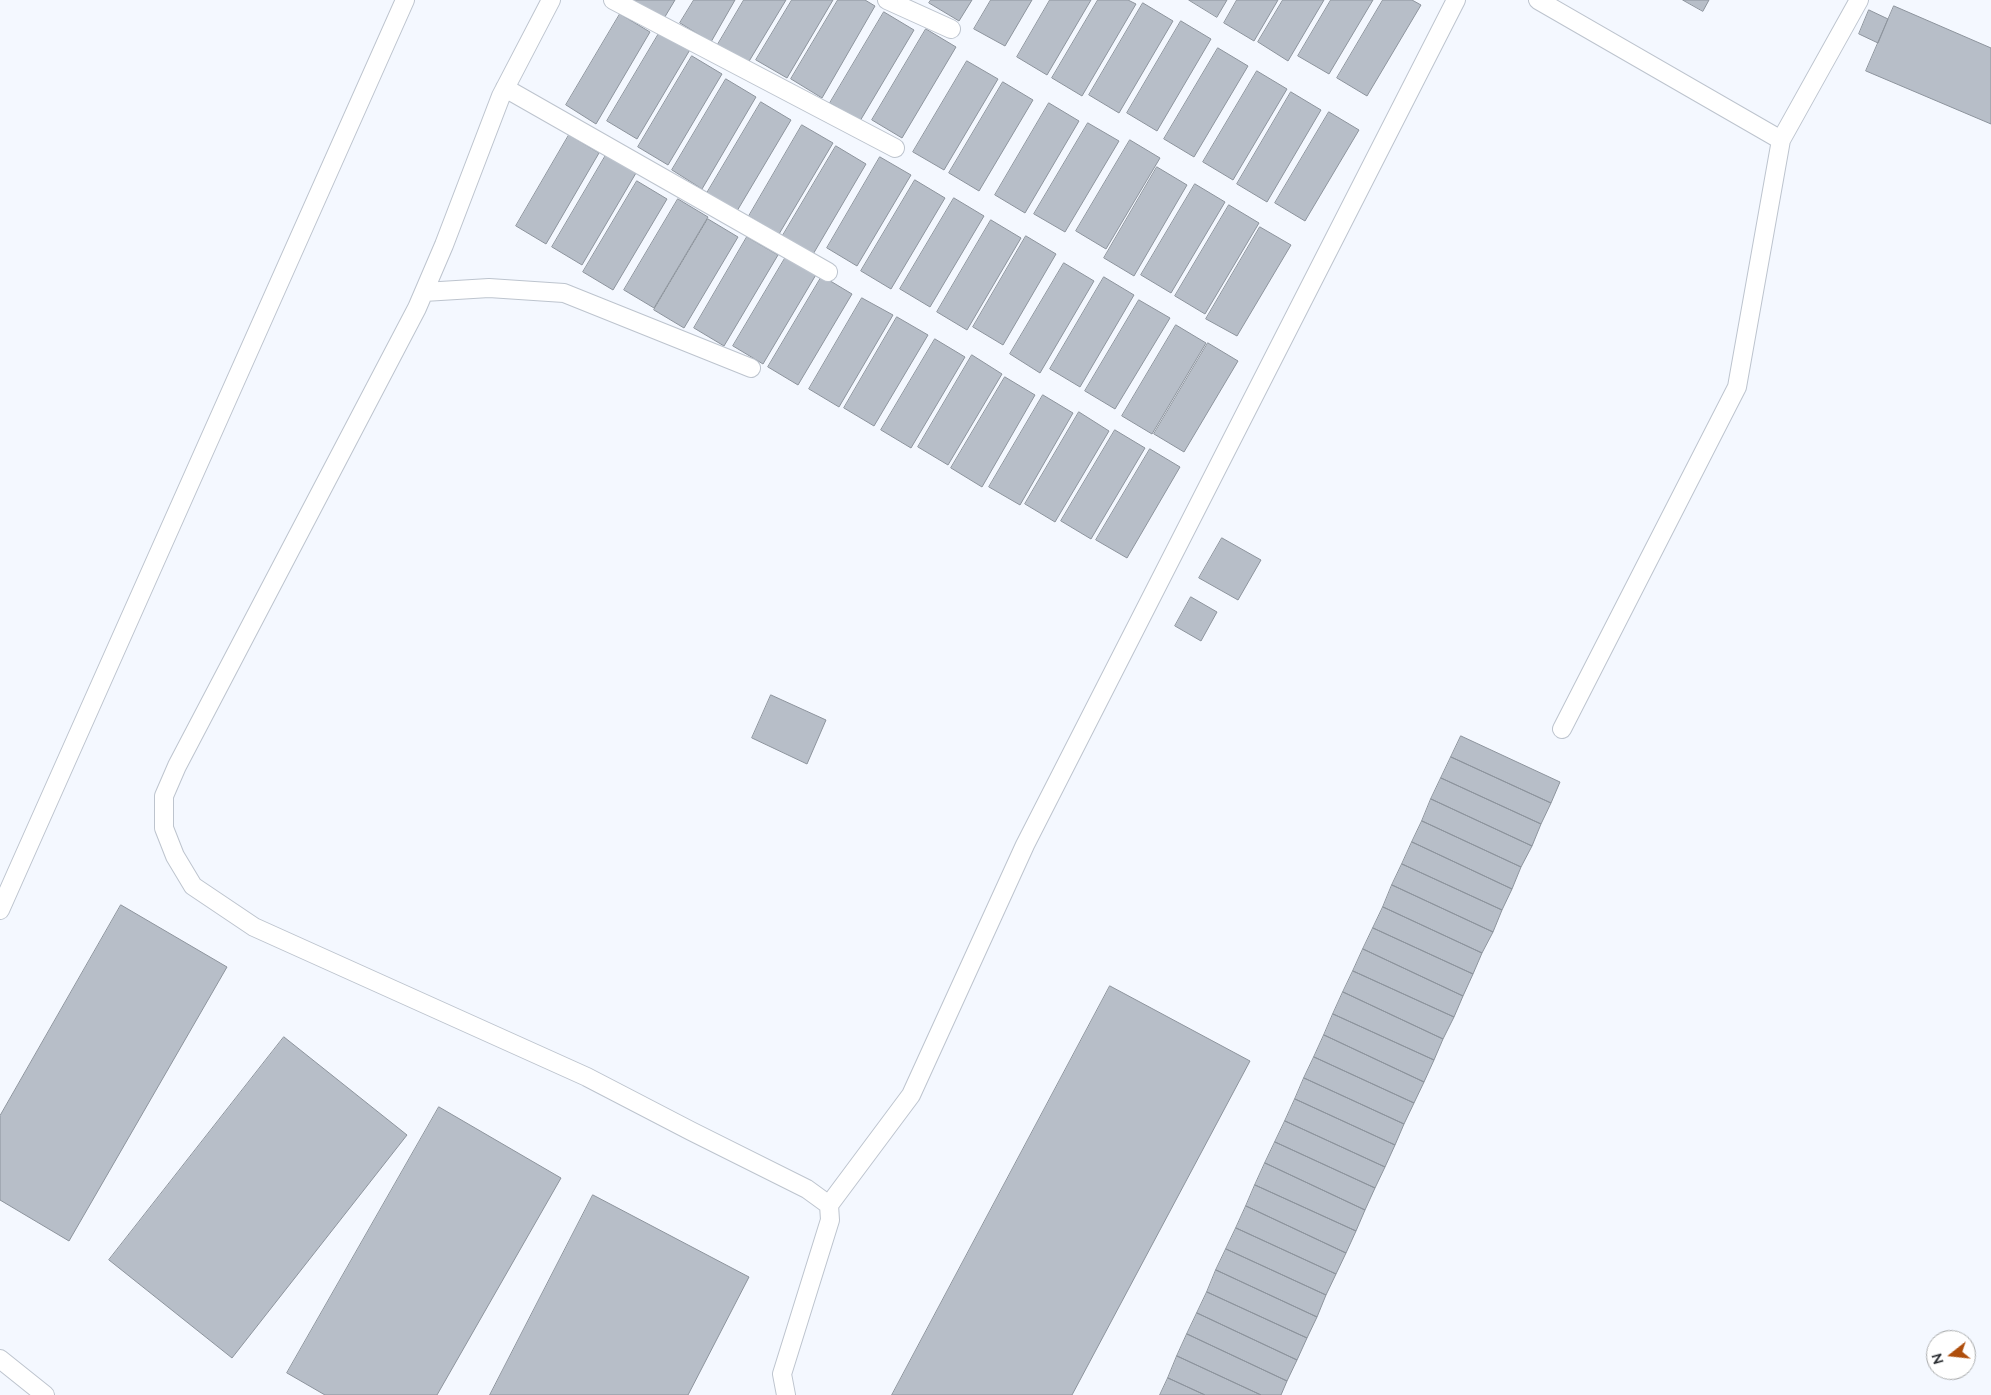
<!DOCTYPE html>
<style>
body{margin:0}
#map{position:relative;width:1991px;height:1395px;overflow:hidden;background:#f4f8ff;font-family:Mulish,sans-serif}
canvas{display:block}
.north{position:absolute;left:1926px;top:1330px;width:50px;height:50px;box-sizing:border-box;background:#fff;border:1px solid #a9abac;border-radius:50%;rotate:254deg;font-size:14px;font-weight:700;line-height:20px;text-align:center;color:#292c30}
.north::after{content:'';display:block;margin:auto;width:18px;height:22px;background:#af4e0c;clip-path:polygon(50% 0,100% 100%,50% 72%,0 100%)}
</style>
<div id="map">
<canvas width="1991" height="1395"></canvas>
<div class="north">N</div>
</div>
<script>
const context = document.querySelector('canvas').getContext('2d');
context.lineJoin = 'round';
function fill(path, color) {
  context.fillStyle = color;
  context.fill(path, 'evenodd');
}
function stroke(path, color, width, dash) {
  context.strokeStyle = color;
  context.lineWidth = width;
  context.lineCap = dash ? 'butt' : 'round';
  context.setLineDash(dash || []);
  context.stroke(path);
}
const building = new Path2D(`
 M634 0H675L663 20 633 2Z
 M694 0H735L711 42 680 23Z
 M744 0H786L748 63 717 46Z
 M792 0H833L787 78 756 60Z
 M838 0H865L875 6 822 98 791 79Z
 M931 0H972L959 21 929 3Z
 M991 0H1032L1005 46 974 29Z
 M1050 0H1091L1047 75 1017 57Z
 M1098 0H1128L1136 4 1082 96 1052 78Z
 M1189 0H1227L1217 17Z
 M1237 0H1278L1254 41 1224 23Z
 M1283 0H1324L1288 61 1258 42Z
 M1331 0H1373L1329 74 1298 56Z
 M1383 0H1412L1421 5 1367 96 1337 78Z
 M1683 0H1709L1703 11Z
 M1143 3 1173 21 1119 113 1089 95Z
 M1894 6 1991 48V124L1866 71Z
 M1869 10 1888 19 1878 43 1859 34Z
 M884 12 914 30 860 121 830 103Z
 M620 14 650 32 596 124 566 105Z
 M1181 21 1211 39 1157 131 1127 113Z
 M926 29 956 47 902 138 872 120Z
 M661 30 691 48 637 139 607 121Z
 M1218 48 1248 66 1194 157 1164 139Z
 M692 56 722 74 668 165 638 147Z
 M967 61 998 79 944 170 913 152Z
 M1257 71 1287 89 1233 180 1203 162Z
 M726 79 756 97 702 189 672 170Z
 M1003 82 1033 100 979 191 949 173Z
 M1291 92 1321 110 1267 202 1237 184Z
 M761 102 791 120 737 211 707 193Z
 M1049 103 1079 121 1025 213 995 195Z
 M1329 112 1359 130 1305 221 1275 203Z
 M1088 123 1119 141 1065 232 1034 214Z
 M802 125 833 143 779 234 749 216Z
 M569 135 599 153 546 244 516 226Z
 M1130 140 1160 158 1106 249 1076 231Z
 M836 146 866 164 812 256 782 237Z
 M606 155 636 173 582 265 552 247Z
 M880 157 911 175 857 266 827 248Z
 M1157 167 1187 185 1134 276 1104 258Z
 M915 180 945 198 891 289 861 271Z
 M637 181 667 199 613 290 583 272Z
 M1195 184 1225 202 1171 293 1141 275Z
 M954 198 984 216 930 307 900 289Z
 M678 199 708 217 654 308 624 290Z
 M1229 205 1259 223 1205 314 1175 296Z
 M708 219 738 237 684 328 654 310Z
 M991 220 1021 238 967 330 937 312Z
 M1260 227 1291 245 1237 336 1206 319Z
 M1026 236 1056 254 1003 345 973 327Z
 M747 237 778 255 724 346 694 328Z
 M787 255 817 273 763 364 733 346Z
 M1064 263 1094 281 1040 373 1010 354Z
 M822 276 852 294 798 385 768 367Z
 M1104 277 1134 295 1080 387 1050 369Z
 M862 298 893 315 839 407 809 389Z
 M1139 300 1170 318 1115 409 1085 391Z
 M897 317 928 335 874 426 844 408Z
 M1176 325 1206 343 1152 434 1122 416Z
 M935 339 965 357 911 448 881 430Z
 M1208 343 1238 361 1184 452 1154 434Z
 M972 355 1002 374 948 465 918 447Z
 M1005 377 1035 395 982 487 951 468Z
 M1043 395 1073 413 1020 505 989 487Z
 M1079 412 1109 431 1055 522 1025 504Z
 M1115 430 1145 448 1091 539 1061 521Z
 M1150 449 1180 467 1127 558 1096 540Z
 M1222 538 1261 560 1238 600 1199 578Z
 M1191 597 1217 612 1201 641 1175 626Z
 M771 695 826 720 807 764 752 738Z
 M1461 736 1560 782 1551 803 1451 757Z
 M1451 757 1551 803 1541 824 1441 778Z
 M1441 778 1541 824 1532 846 1431 799Z
 M1431 799 1532 846 1521 867 1422 821Z
 M1422 821 1521 867 1512 889 1412 842Z
 M1412 842 1512 889 1502 910 1402 864Z
 M1402 864 1502 910 1493 932 1392 885Z
 M1392 885 1493 932 1482 953 1383 907Z
 M121 905 227 967 69 1241 0 1200V1116Z
 M1383 907 1482 953 1473 974 1373 928Z
 M1373 928 1473 974 1463 996 1363 949Z
 M1363 949 1463 996 1454 1017 1353 971Z
 M1353 971 1454 1017 1443 1039 1343 992Z
 M1110 986 1250 1061 1072 1395H892Z
 M1343 992 1443 1039 1434 1060 1333 1014Z
 M1333 1014 1434 1060 1424 1082 1324 1035Z
 M1324 1035 1424 1082 1414 1103 1314 1057Z
 M284 1037 407 1135 232 1358 109 1260Z
 M1314 1057 1414 1103 1404 1124 1304 1078Z
 M1304 1078 1404 1124 1395 1145 1295 1099Z
 M1295 1099 1395 1145 1385 1167 1285 1121Z
 M439 1107 561 1178 437 1395H325L287 1373Z
 M1285 1121 1385 1167 1375 1188 1275 1142Z
 M1275 1142 1375 1188 1365 1210 1265 1163Z
 M1265 1163 1365 1210 1356 1231 1255 1185Z
 M1255 1185 1356 1231 1346 1253 1246 1206Z
 M593 1195 749 1277 688 1395H490Z
 M1246 1206 1346 1253 1336 1274 1236 1228Z
 M1236 1228 1336 1274 1326 1295 1226 1249Z
 M1226 1249 1326 1295 1317 1317 1216 1270Z
 M1216 1270 1317 1317 1307 1338 1207 1292Z
 M1207 1292 1307 1338 1297 1360 1197 1313Z
 M1197 1313 1297 1360 1287 1381 1187 1334Z
 M1187 1334 1287 1381 1281 1395H1261L1177 1356Z
 M1177 1356 1261 1395H1205L1168 1378Z
 M1168 1378 1205 1395H1160Z`);
fill(building, '#b7bec8');
stroke(building, '#8d949d', 1);
const service = new Path2D(`
 M551 0 501 96 444 245 417 308 177 766 164 796V828L175 856 193 886 254 927 587 1077 691 1131 807 1189 829 1205 830 1220 782 1374 786 1395
 M613 0 895 148
 M887 0 951 29
 M1538 0 1781 140
 M505 88 828 272
 M424 292 489 288 564 293 751 368
 M1562 729 1737 387 1781 140 1859 0
 M0 910 405 0
 M829 1205 911 1095 1025 845 1456 0
 M0 1359 45 1395`);
stroke(service, '#bdc4ce', 20);
stroke(service, '#fff', 18);
</script>
